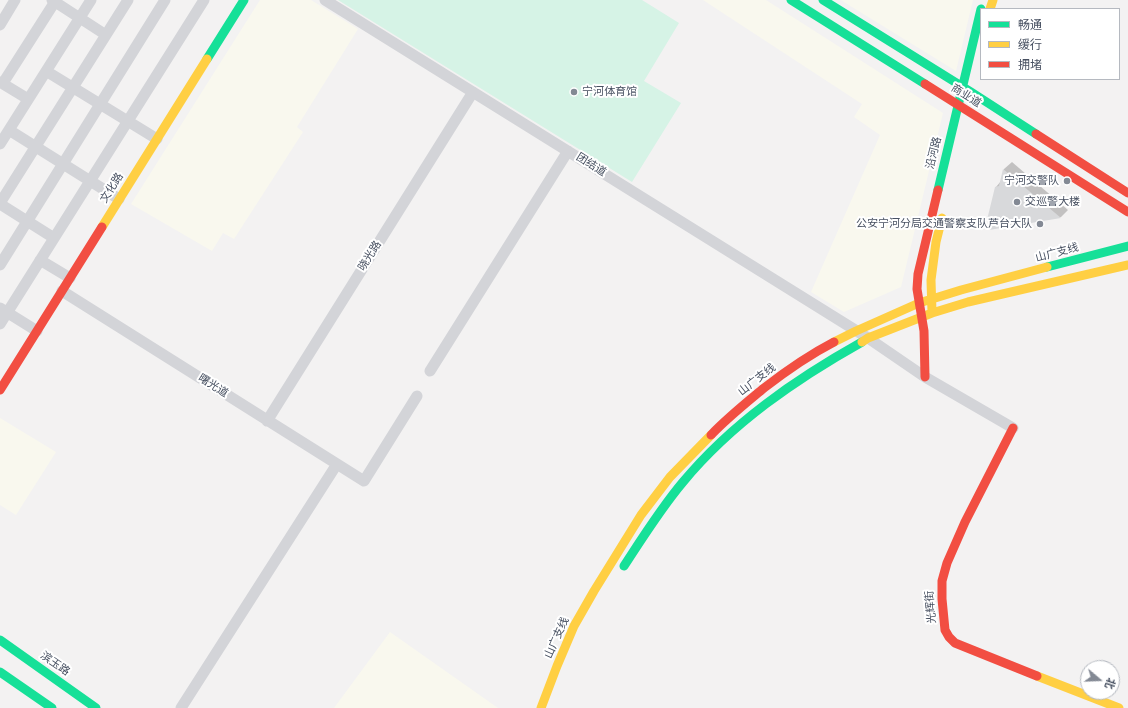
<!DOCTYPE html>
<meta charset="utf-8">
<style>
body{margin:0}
#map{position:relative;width:1128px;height:708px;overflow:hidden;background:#f3f2f2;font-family:"Space Grotesk","Noto Sans SC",sans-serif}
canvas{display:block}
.legend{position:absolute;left:980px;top:8px;width:140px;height:72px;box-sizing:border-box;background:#fff;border:1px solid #b5b9c0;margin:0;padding:5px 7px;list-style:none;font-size:12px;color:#475061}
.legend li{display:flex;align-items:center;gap:8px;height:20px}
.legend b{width:20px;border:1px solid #b5b9c0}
.north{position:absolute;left:1080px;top:660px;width:40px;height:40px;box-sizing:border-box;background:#fff;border:1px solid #b5b9c0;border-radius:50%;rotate:109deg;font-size:11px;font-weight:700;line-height:16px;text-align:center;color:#475061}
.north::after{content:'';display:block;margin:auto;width:14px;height:18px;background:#838994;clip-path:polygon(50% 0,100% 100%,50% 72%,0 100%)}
</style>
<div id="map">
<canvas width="1128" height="708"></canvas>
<ul class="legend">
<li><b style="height:5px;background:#16e098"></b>畅通</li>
<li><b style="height:5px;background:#ffcf43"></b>缓行</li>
<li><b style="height:5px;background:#f24e42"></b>拥堵</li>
</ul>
<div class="north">北</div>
</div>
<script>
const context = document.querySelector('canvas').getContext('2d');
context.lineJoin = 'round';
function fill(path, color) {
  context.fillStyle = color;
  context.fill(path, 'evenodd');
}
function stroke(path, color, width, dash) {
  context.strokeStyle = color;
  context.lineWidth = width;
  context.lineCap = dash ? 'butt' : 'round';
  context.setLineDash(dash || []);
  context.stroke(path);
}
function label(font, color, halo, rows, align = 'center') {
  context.font = font + ' "Space Grotesk","Noto Sans SC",sans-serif';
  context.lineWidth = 4;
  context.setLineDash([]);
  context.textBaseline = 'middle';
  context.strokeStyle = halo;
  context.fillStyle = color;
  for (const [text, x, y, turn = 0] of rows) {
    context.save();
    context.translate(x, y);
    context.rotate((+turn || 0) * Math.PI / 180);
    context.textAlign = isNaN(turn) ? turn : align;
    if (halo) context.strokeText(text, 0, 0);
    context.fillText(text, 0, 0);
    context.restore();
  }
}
fill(new Path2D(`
 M260 0H311L358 29 297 127 303 132 234 239 223 233 212 251 131 204Z
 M703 0H766L943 113 901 287 844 312 811 292 880 135 854 117 862 104Z
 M841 0H973L956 71 852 7Z
 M0 418 56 452 16 515 0 505Z
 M390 632 498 708H334Z`), '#f9f8ee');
fill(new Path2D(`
 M338 0H642L679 23 644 81 681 103 632 182Z`), '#d6f3e6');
fill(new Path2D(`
 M1012 162 1068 210 1061 217 990 229 996 187 1001 181 1004 169Z`), '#0003');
fill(new Path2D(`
 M1003 169 1061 218 989 230 991 222 987 220 995 187 999 186Z`), '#d8d9db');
stroke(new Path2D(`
 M52 0 106 35
 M325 0 868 338 925 377 1013 428
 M0 25 15 0
 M46 71 157 139
 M0 82 28 99
 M3 83 56 0
 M9 130 119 199
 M0 144 91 0
 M0 203 128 0
 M0 204 54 238
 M40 260 70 278
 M0 265 165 0
 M62 291 364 481 417 396
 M0 308 37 331
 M0 324 204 0
 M430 371 568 151
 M267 421 473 92
 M181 708 337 464`), '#d3d4d8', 11);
stroke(new Path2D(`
 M791 0 925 84
 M823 0 971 92 1036 134
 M207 59 244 0
 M938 190 981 9
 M1047 267 1128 246
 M624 566C643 537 661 508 683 482 732 423 796 379 862 342
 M0 640 96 708
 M0 672 52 708`), '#16e098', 9);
stroke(new Path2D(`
 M990 9 993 0
 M102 227 207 59
 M932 312 931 280 936 242 942 218
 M834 342 856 331 919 303 961 290 1047 267
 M862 342 868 338 932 313 968 302 1128 265
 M1037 676 1119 708
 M541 708 557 666 574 626 594 591 641 515 670 477 711 435`), '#ffcf43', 9);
stroke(new Path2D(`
 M925 84 1128 212
 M1036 134 1128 193
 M925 377 924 331 917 289 918 274 938 190
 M0 390 102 227
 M1013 428 965 522 947 563 942 581V599L945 630 949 637 955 643 1037 676
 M711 435C727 418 746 403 764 388 786 371 809 355 834 342`), '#f24e42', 9);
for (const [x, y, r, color] of [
 [574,92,4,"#838994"],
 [1067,181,4,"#838994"],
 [1017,202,4,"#838994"],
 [1040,224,4,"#838994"]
]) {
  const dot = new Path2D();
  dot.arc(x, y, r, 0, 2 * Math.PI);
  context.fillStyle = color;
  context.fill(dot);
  stroke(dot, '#fff', 1.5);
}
label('11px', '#475061', '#fff', [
 ["宁河体育馆",582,92],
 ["宁河交警队",1059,181,"right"],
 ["交巡警大楼",1025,202],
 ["公安宁河分局交通警察支队芦台大队",1032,224,"right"]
], 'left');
label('11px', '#475061', '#fff', [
 ["商业道",966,96,32],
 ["沿河路",934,153,-76],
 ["团结道",591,165,32],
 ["文化路",112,188,-58],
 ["山广支线",1057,253,-15],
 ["晓光路",370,256,-58],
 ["山广支线",757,380,-38],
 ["曙光道",213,386,32],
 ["光辉街",931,607,-95],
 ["山广支线",557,638,-66],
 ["滨玉路",55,664,35]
]);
</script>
